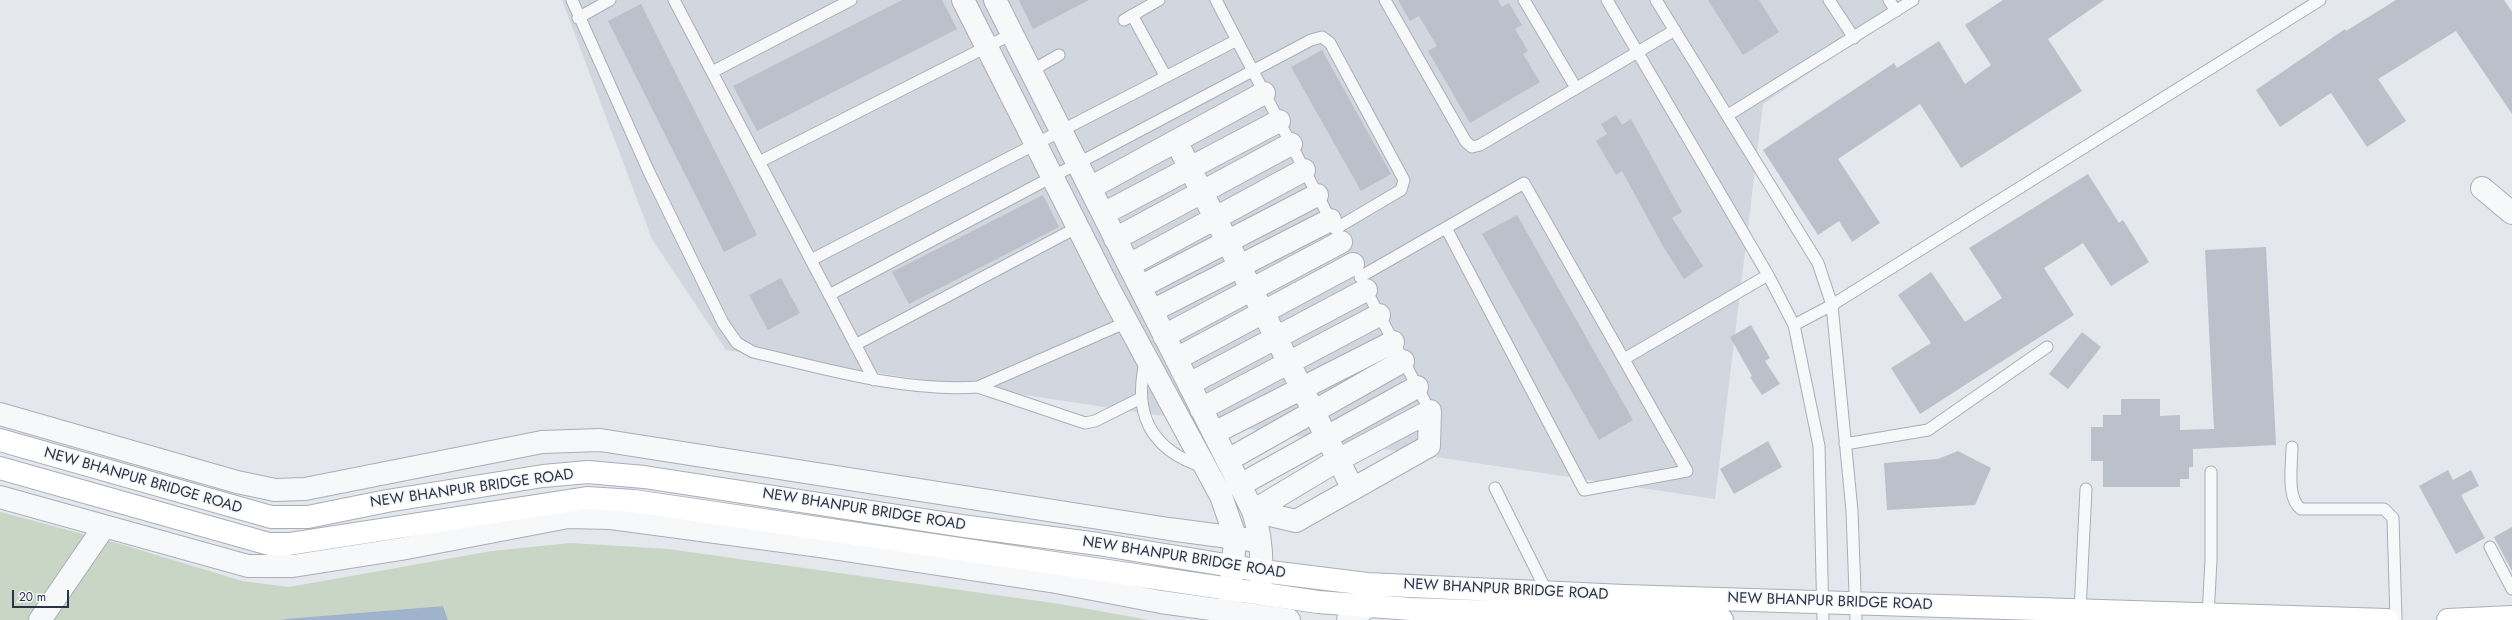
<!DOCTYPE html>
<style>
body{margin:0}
#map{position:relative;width:2512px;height:620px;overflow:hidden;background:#e4e7ec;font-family:Jost,sans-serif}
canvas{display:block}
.scale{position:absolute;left:12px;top:590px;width:57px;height:18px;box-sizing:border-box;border:2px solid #2b3445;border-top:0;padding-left:5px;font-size:12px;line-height:14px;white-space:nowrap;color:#2b3445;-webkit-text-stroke:3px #f4f6f9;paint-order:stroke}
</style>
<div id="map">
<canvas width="2512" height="620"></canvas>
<div class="scale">20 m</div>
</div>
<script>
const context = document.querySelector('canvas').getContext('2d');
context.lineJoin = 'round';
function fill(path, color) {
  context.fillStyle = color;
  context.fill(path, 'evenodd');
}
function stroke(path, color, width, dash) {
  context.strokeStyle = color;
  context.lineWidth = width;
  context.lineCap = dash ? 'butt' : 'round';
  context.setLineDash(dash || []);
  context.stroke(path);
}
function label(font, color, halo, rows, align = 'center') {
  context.font = font + ' Jost,sans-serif';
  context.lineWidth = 3;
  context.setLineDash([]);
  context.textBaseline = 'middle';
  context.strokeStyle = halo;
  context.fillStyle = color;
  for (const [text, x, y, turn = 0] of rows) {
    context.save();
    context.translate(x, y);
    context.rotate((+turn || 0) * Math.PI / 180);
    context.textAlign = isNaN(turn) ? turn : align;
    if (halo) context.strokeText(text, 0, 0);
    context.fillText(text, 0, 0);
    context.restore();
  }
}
fill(new Path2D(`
 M562 0H1918L1763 104 1715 499 726 350 652 239Z`), '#d2d6de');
fill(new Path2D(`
 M0 512 117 543 242 581 289 587 492 551 571 543 668 549 1060 604 1149 620H448L443 606 282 620H0Z`), '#c9d6c5');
fill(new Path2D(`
 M443 606 448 620H282L286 619Z`), '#9fb4cc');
fill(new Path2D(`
 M902 0H942L957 29 757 131 733 86Z
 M1019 0H1089L1033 29Z
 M1398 0H1498L1502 7 1509 3 1522 25 1515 29 1528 51 1523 54 1540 82 1470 123 1428 51 1437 46 1419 16 1410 21Z
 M1708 0H1759L1779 32 1743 55Z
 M2003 0H2104L2048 39 2082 91 1961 168 1920 104 1838 159 1880 223 1852 242 1839 221 1818 235 1763 150 1894 63 1897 68 1939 41 1965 84 1991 65 1965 25Z
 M2396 0H2504L2512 12V114L2456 31 2378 79 2406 121 2367 147 2331 93 2280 127 2256 90 2345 29 2346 31Z
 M641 4 757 235 724 252 608 21Z
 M1322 50 1391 174 1361 191 1291 67Z
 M1616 115 1622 125 1631 119 1682 212 1672 218 1703 266 1684 279 1664 248 1622 171 1616 175 1596 141 1607 134 1601 124Z
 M2088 174 2119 223 2123 220 2149 262 2111 286 2083 243 2044 268 2074 315 1920 414 1891 368 1931 343 1898 295 1931 272 1965 322 2002 298 1969 248Z
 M1043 195 1059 227 909 304 892 272Z
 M1517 215 1633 420 1599 440 1482 234Z
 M2266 247 2276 445 2193 449V467H2189V479H2180V487H2103V461H2091V427H2103V415H2121V399H2160V416L2180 415V430L2214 429 2205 250Z
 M781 278 800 313 768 330 749 295Z
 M1751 325 1770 358 1765 361 1780 384 1762 395 1750 377 1752 376 1730 337Z
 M2082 332 2101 347 2068 389 2049 374Z
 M1768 441 1782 467 1734 494 1720 469Z
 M1958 451 1991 468 1975 505 1887 510 1884 463 1938 459Z
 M2448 470 2453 480 2471 470 2479 486 2461 495 2485 538 2456 554 2419 486Z
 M2512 527V571L2494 537Z`), '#bbc0ca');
const lane = new Path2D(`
 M572 0 649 172 723 323 737 343 753 352C827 369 902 392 978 387L1127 322
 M674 0 874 380
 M1216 0 1332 223
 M1385 0 1466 142 1472 147 1480 145 1675 30
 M1524 0 1576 88
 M1607 0 1768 275 1794 325 1819 446 1823 620
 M1656 0 1818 263 1832 305 1852 511 1856 620
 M1829 0 1854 38
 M1889 0 1896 11
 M1132 15 1166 77
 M578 18 610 0
 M1124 20 1159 0
 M1031 71 1059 55
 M712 72 851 0
 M1728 115 1913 0
 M759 162 1012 34
 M811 260 1237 40
 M1360 277 1524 183 1687 471 1584 490 1446 228
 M1364 286 1430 411
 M829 295 1311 40 1322 37 1330 43 1404 180 1401 190 1335 229
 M1794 325 1832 305 2320 0
 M855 345 1078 227
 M1146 359C1132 413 1150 450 1204 467
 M1624 359 1768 275
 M978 387 1085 423 1095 421 1141 398
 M1845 444 1928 430 2047 347
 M2292 447C2292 465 2286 498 2301 509H2384L2393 518 2396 620
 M1495 488 1547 592
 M2490 547 2512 589
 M2080 611 2086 489
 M2208 616 2211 560V472`);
const street = new Path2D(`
 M963 0 1109 289 1221 496 1236 539 1232 565 1230 609
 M995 0 1253 511C1261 535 1263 562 1260 588
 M1176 141 1353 489
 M1090 188 1264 93
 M2482 188 2512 213
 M1103 214 1279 121
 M1115 239 1291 144
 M1129 265 1304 170
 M1140 287 1317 195
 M1152 311 1330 220
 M1164 336 1341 242
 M1176 359 1353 264
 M1189 384 1366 290
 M1201 409 1379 315
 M1430 411 1429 446 1296 521 1253 511 1338 460Z
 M0 414 237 482 275 490 305 489 542 442 600 440 1169 529 1259 541
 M1214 433 1393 342
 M1228 460 1403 361
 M1240 485 1417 387
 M0 497 248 566H293L401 549 568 517 611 518 820 546 1056 582 1161 602 1289 620
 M40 620 104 527
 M1348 620 1369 606`);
const secondary = new Path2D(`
 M0 440 271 517H308L387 501 543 476 588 472 644 477 963 526 1098 544 1262 571 1367 584 1624 596 2387 620
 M0 468 269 544H289L587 498 634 501 1318 602 1411 609 1722 620
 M2448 620 2512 617`);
stroke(lane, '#a9aeb7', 13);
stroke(street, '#a9aeb7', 24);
stroke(secondary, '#a9aeb7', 24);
stroke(lane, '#f7f8fa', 11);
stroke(street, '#f7f8fa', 22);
stroke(secondary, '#fff', 22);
label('15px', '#2b3445', '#f4f6f9', [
 ["NEW BHANPUR BRIDGE ROAD",143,481,16],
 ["NEW BHANPUR BRIDGE ROAD",472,489,-8],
 ["NEW BHANPUR BRIDGE ROAD",864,510,9],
 ["NEW BHANPUR BRIDGE ROAD",1184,558,9],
 ["NEW BHANPUR BRIDGE ROAD",1506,590,3],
 ["NEW BHANPUR BRIDGE ROAD",1830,602,2]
]);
</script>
